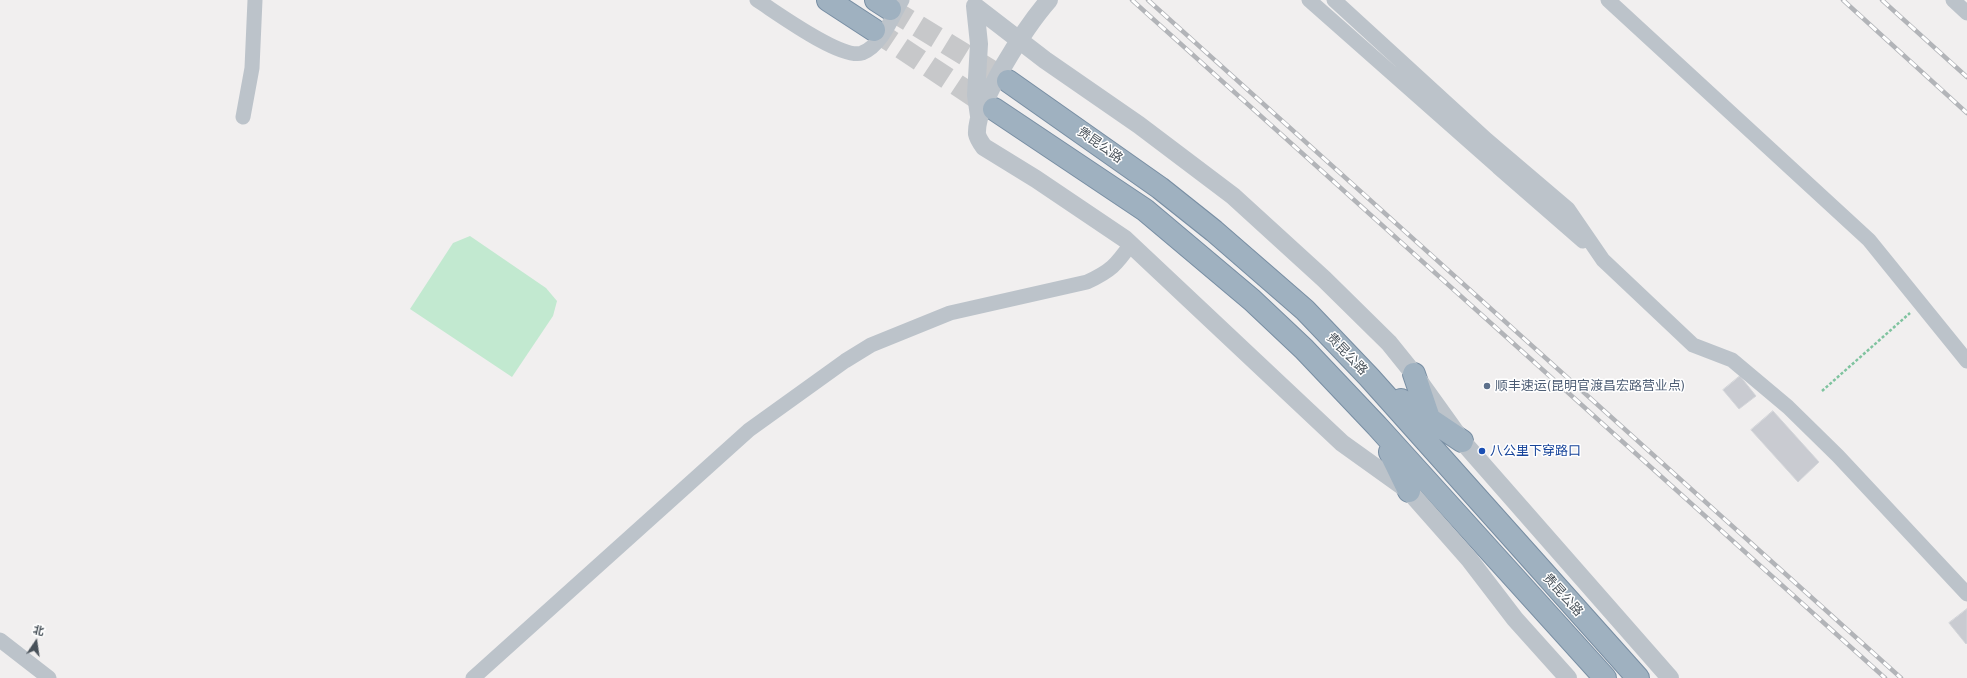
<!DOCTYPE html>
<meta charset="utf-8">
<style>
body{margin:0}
#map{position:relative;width:1967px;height:678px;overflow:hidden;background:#f1efef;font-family:"Public Sans","Noto Sans SC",sans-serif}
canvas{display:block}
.north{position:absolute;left:16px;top:622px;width:40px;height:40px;-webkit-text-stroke:3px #fff;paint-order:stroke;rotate:13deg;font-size:11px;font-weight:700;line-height:16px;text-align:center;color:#49525a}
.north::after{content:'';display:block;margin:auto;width:14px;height:18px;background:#49525a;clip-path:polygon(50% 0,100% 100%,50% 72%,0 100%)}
</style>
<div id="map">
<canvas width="1967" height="678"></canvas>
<div class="north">北</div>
</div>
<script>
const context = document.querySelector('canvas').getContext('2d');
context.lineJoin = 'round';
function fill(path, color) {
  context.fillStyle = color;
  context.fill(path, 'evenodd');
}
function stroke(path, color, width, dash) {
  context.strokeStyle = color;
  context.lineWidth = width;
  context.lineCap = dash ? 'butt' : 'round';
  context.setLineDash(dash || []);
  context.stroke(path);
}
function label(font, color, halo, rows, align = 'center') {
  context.font = font + ' "Public Sans","Noto Sans SC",sans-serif';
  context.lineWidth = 3;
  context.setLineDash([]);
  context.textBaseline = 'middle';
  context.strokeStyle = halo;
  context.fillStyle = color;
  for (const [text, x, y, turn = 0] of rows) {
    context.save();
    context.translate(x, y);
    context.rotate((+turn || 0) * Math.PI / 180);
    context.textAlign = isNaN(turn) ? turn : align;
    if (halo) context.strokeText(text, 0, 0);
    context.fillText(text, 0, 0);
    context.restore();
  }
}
fill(new Path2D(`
 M470 236 546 288 557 301 553 316 512 377 410 309 453 243Z`), '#c2e9d0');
const building = new Path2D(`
 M1740 376 1756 396 1739 409 1723 390Z
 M1773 411 1819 462 1798 482 1751 430Z
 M1967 609V643L1966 644 1949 623Z`);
fill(building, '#c9cbd1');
stroke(building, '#d3d5d9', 1);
stroke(new Path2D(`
 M890 9 1008 81
 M874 30 992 108`), '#c7c8ca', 22, [22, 11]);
const trunk = new Path2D(`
 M828 0 874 30
 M876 0 890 9
 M1008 81 1160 188 1214 231 1305 310 1369 377 1638 678
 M994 109 1145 210 1252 300 1304 349 1377 426 1605 678
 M1414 374 1431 424
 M1401 400 1462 441
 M1390 452 1409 491`);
stroke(trunk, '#788ea3', 24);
stroke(new Path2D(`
 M1822 391 1910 313`), '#7fc39f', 2.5, [3, 2]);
stroke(new Path2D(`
 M757 0C776 12 841 60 862 53 882 45 892 17 902 0
 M1309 0 1498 167 1507 157
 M1334 0 1487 140 1568 209 1603 260 1693 345 1732 360 1788 407 1838 456 1967 594
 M1608 0 1869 240 1967 361
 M1953 0 1967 13
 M243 117 252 68 255 0
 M1498 167 1583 241
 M0 640 49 678
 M473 678 749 430 845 361 871 345 950 313 1087 282C1111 271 1116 265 1131 244`), '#bcc3ca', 15);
stroke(new Path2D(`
 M1049 0C1028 24 975 103 977 134 978 139 981 143 984 147L1036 179 1125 239 1342 443 1409 491 1469 559 1515 619 1568 678
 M975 6 1045 60 1139 125 1233 196 1324 279 1389 343 1414 374 1462 441 1670 678
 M975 6 979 44 976 95 979 116`), '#bcc3ca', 18);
stroke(trunk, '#9fb1c0', 22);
const rail = new Path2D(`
 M1132 0 1885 678
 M1148 0 1901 678
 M1843 0 1967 113
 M1882 0 1967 77`);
stroke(rail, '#b2b4b8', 4.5);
stroke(rail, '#fff', 3, [9]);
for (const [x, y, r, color] of [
 [1487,386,4,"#5c6f8a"],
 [1482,451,4,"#1a4fb4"]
]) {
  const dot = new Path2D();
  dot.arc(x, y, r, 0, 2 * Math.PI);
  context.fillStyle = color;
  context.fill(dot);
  stroke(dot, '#fff', 1.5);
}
label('13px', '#49525a', '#fff', [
 ["贵昆公路",1100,145,35],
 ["贵昆公路",1347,354,46],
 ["贵昆公路",1563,595,48]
]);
label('13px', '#4e5e75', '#fff', [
 ["顺丰速运(昆明官渡昌宏路营业点)",1495,386]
], 'left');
label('13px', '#164399', '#fff', [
 ["八公里下穿路口",1490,451]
], 'left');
</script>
